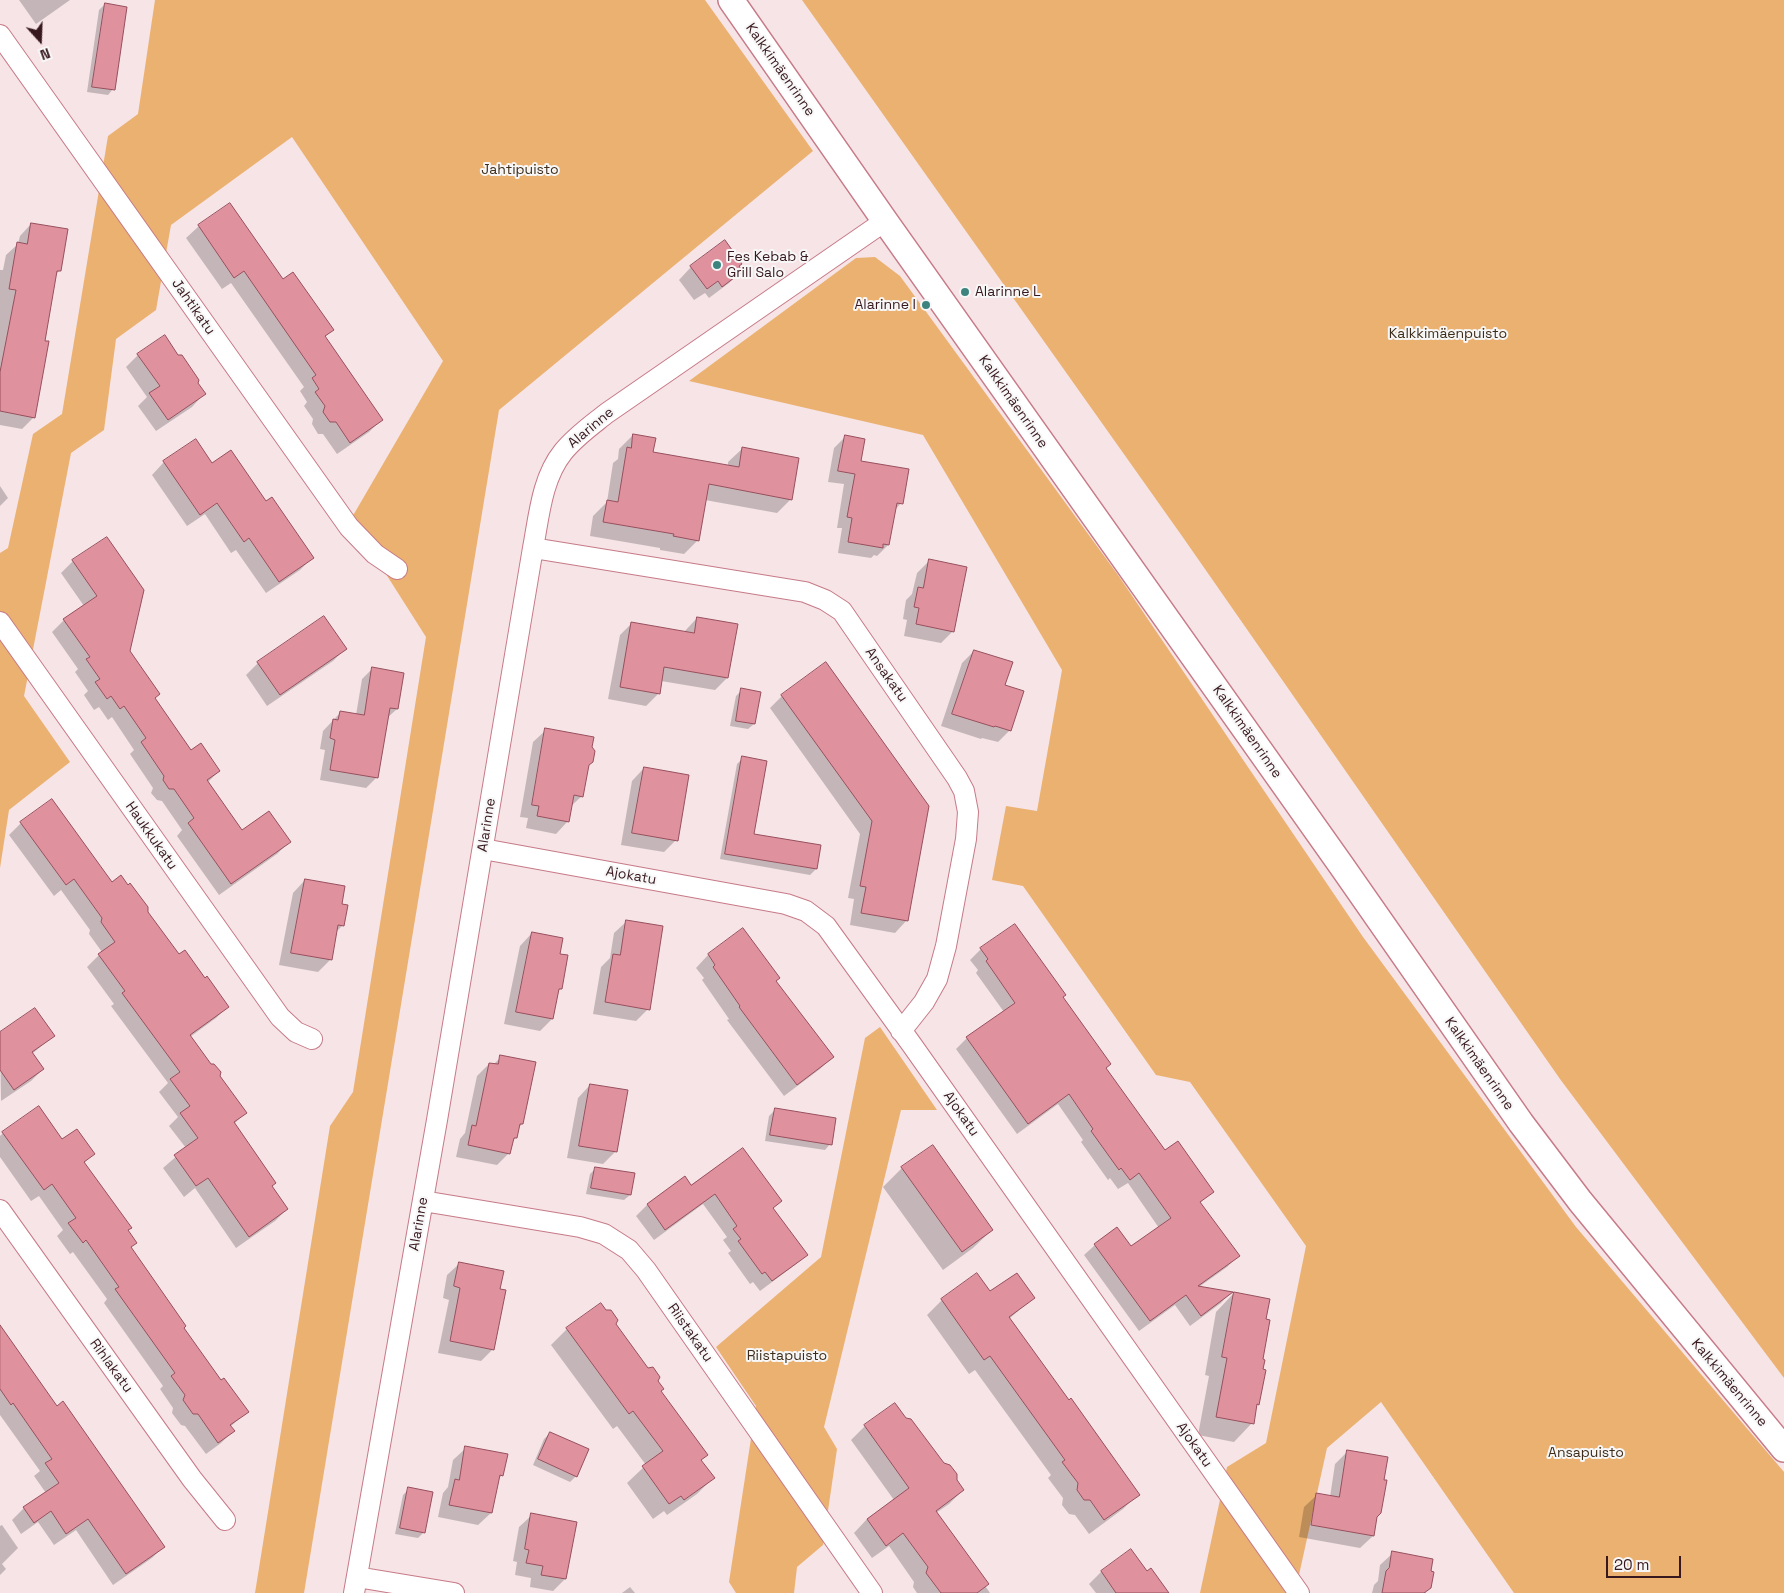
<!DOCTYPE html>
<meta charset="utf-8">
<style>
body{margin:0}
#map{position:relative;width:1784px;height:1593px;overflow:hidden;background:#f6e4e7;font-family:"Space Grotesk",sans-serif}
canvas{display:block}
.north{position:absolute;left:15px;top:15px;width:50px;height:50px;-webkit-text-stroke:4px #f7f7f7;paint-order:stroke;rotate:160deg;font-size:14px;font-weight:700;line-height:20px;text-align:center;color:#37181e}
.north::after{content:'';display:block;margin:auto;width:18px;height:22px;background:#37181e;clip-path:polygon(50% 0,100% 100%,50% 72%,0 100%)}
.scale{position:absolute;left:1606px;top:1556px;width:75px;height:22px;box-sizing:border-box;border:2px solid #37181e;border-top:0;padding-left:6px;font-size:15px;line-height:18px;white-space:nowrap;color:#37181e;-webkit-text-stroke:4px #f7f7f7;paint-order:stroke}
</style>
<div id="map">
<canvas width="1784" height="1593"></canvas>
<div class="north">N</div>
<div class="scale">20 m</div>
</div>
<script>
const context = document.querySelector('canvas').getContext('2d');
context.lineJoin = 'round';
function fill(path, color) {
  context.fillStyle = color;
  context.fill(path, 'evenodd');
}
function stroke(path, color, width, dash) {
  context.strokeStyle = color;
  context.lineWidth = width;
  context.lineCap = dash ? 'butt' : 'round';
  context.setLineDash(dash || []);
  context.stroke(path);
}
function label(font, color, halo, rows, align = 'center') {
  context.font = font + ' "Space Grotesk",sans-serif';
  context.lineWidth = 4;
  context.setLineDash([]);
  context.textBaseline = 'middle';
  context.strokeStyle = halo;
  context.fillStyle = color;
  for (const [text, x, y, turn = 0] of rows) {
    context.save();
    context.translate(x, y);
    context.rotate((+turn || 0) * Math.PI / 180);
    context.textAlign = isNaN(turn) ? turn : align;
    if (halo) context.strokeText(text, 0, 0);
    context.fillText(text, 0, 0);
    context.restore();
  }
}
fill(new Path2D(`
 M155 0H705L813 151 499 410 304 1593H255L330 1126 353 1092 426 637 351 519 443 361 292 137 171 225 156 310 116 339 104 430 71 453 24 696 70 762 9 810 0 868V553L8 548 33 434 62 414 108 136 138 114Z
 M802 0H1784V1378L1560 1079 1182 536Z
 M875 257 900 276 1118 575 1363 937 1576 1227 1784 1472V1593H1514L1381 1402 1327 1448 1295 1593H1200L1227 1467 1266 1443 1306 1246 1190 1082 1156 1075 1023 886 992 880 1006 806 1037 811 1062 670 923 435 689 381 856 258Z
 M880 1027 937 1110H901L824 1427 837 1449 823 1545 797 1567 794 1593H736L729 1582 756 1406 716 1347 821 1257 865 1038Z`), '#ebb170');
fill(new Path2D(`
 M19 0H70L36 24Z
 M105 4 113 89 108 95 87 92 99 10Z
 M230 205 283 281 332 330 324 338 381 420 369 432 337 454 323 434H318L312 424 313 419 304 406 307 402 300 391 304 387 231 283 222 289 186 238 199 226Z
 M31 224 60 270 55 275 43 342 34 417 22 429 0 425V270H3L6 255 18 244 20 236Z
 M738 266 742 271 729 283 709 298 705 293 694 300 679 280 691 267Z
 M138 355 197 383 204 394 192 407 156 431 138 406 147 397 126 367Z
 M633 435 652 453 728 466V462L743 448 791 499 777 513 705 500 698 540 684 554 660 550V548L590 536 593 516 607 502 613 463 618 459 619 449Z
 M845 437 860 462 901 503 895 510 888 545 877 556 874 555 871 558 838 553 842 528H837L844 484 828 482 834 448Z
 M195 441 212 465 266 503 312 558 300 570 266 593 236 550 231 553 205 514 187 526 152 475 164 462Z
 M0 486 8 498 0 506Z
 M106 538 129 652 154 699 191 752 219 771 207 783 242 831 289 842 277 854 219 895 177 836 182 830 162 801 157 800 151 793 153 788 130 754 134 750 112 717 108 720 99 707 94 710 84 695 88 691 75 672 78 669 52 632 64 620 84 606 61 573 73 561Z
 M929 561 953 631 941 643 904 636 907 620 903 619 906 600 912 594 917 573Z
 M697 618 727 678 715 690 661 681 658 694 646 706 608 699 620 635 632 623 684 632Z
 M345 649 333 661 267 706 246 675 258 663Z
 M974 651 1004 686 1010 730 998 742 982 738 981 739 941 726 962 663Z
 M826 664 907 920 895 933 850 925 854 899 848 898 860 834 770 708 782 696Z
 M372 669 397 709 387 718 376 778 366 788 320 780 325 750 320 749 323 731 341 712 356 715 362 679Z
 M742 690 754 724 748 729 730 726 736 696Z
 M546 730 587 765 582 796 570 807 568 821 556 834 526 828 528 818 520 817 533 742Z
 M743 758 753 835 816 869 810 875 720 859 737 764Z
 M644 768 676 840 664 852 621 845 632 781Z
 M52 801 112 883 147 912 178 956 204 979 228 1006 216 1018 190 1037 245 1113 234 1124 271 1187 287 1209 275 1221 236 1248 195 1188 184 1197 163 1168 186 1148 169 1126 178 1117 159 1092 168 1083 111 1006 114 1004 87 967 102 952 89 934 90 930 61 890 54 896 9 835 21 823Z
 M305 880 341 905 343 925 335 933 331 959 318 972 279 965 293 893Z
 M627 921 648 1009 636 1021 593 1014 601 967 610 958 614 933Z
 M743 930 775 982 832 1057 820 1069 784 1096 727 1020 729 1019 702 980 704 978 696 968 708 955Z
 M532 933 559 955 560 989 557 992 552 1019 540 1031 504 1024 520 946Z
 M981 949 1061 998 1105 1069 1165 1152 1212 1192 1200 1203 1238 1256 1227 1267 1199 1287 1230 1293 1221 1303 1190 1326 1175 1305 1139 1331 1084 1255 1095 1245 1131 1248 1159 1228 1128 1183 1118 1189 1110 1178 1108 1180 1081 1142 1083 1140 1058 1104 1017 1134 956 1049 967 1038 1004 1012 976 973 978 970 970 960Z
 M0 1033 53 1036 32 1054 43 1069 31 1081 1 1101Z
 M501 1057 522 1124 517 1129 515 1138 512 1142 509 1153 497 1165 456 1157 460 1139 465 1133 477 1076 489 1064 493 1065Z
 M590 1085 616 1151 603 1164 567 1158 578 1098Z
 M775 1110 830 1144 825 1150 765 1141 769 1116Z
 M3 1133 62 1141 93 1154 84 1163 136 1243 130 1248 182 1328 221 1382 247 1412 230 1427 233 1431 221 1443 206 1454 185 1426 181 1425 172 1413 173 1408 160 1389 163 1386 104 1303 107 1299 73 1252 70 1254 57 1236 63 1230 39 1196 31 1201 0 1157V1136Z
 M596 1168 630 1195 624 1200 586 1194 590 1174Z
 M902 1168 992 1230 973 1248 943 1270 883 1187Z
 M685 1178 691 1187 781 1201 772 1209 806 1255 795 1265 760 1291 753 1282 750 1284 728 1253 731 1251 723 1240 727 1237 703 1204 654 1240 636 1216 647 1205Z
 M460 1263 499 1290 493 1349 481 1361 438 1353 449 1300 443 1298 447 1275Z
 M1234 1293 1261 1360 1258 1404 1255 1407 1252 1423 1234 1442 1198 1435 1209 1376 1205 1375 1216 1312Z
 M1033 1298 1009 1319 1138 1494 1123 1509 1089 1534 1075 1515 1069 1514 1062 1505 1063 1498 1048 1478 1051 1475 975 1370 969 1374 927 1315 942 1300Z
 M615 1324 657 1382 660 1391 707 1454 700 1461 713 1478 697 1494 667 1515 664 1511 653 1519 627 1483 646 1465 617 1426 613 1429 551 1345 567 1329Z
 M0 1327 57 1408 164 1546 152 1558 113 1585 76 1530 54 1545 38 1522 21 1534 12 1520 24 1508 46 1493 34 1476 40 1471 0 1415Z
 M895 1405 963 1490 949 1504 936 1513 990 1593H917L913 1587 914 1582 889 1546 872 1558 854 1533 867 1519 894 1500 851 1440 865 1426Z
 M550 1433 576 1476 570 1482 533 1465 544 1439Z
 M466 1448 502 1475 497 1480 491 1513 478 1525 438 1517 443 1493 448 1487 453 1460Z
 M1348 1451 1376 1516 1373 1536 1360 1548 1299 1537 1304 1507 1317 1495 1330 1497 1335 1464Z
 M409 1489 424 1532 418 1538 395 1534 403 1495Z
 M532 1515 565 1579 553 1591 530 1587 531 1578 515 1575 517 1562 513 1561 519 1527Z
 M2 1525 18 1548 2 1564 6 1569 0 1575V1526Z
 M1131 1551 1161 1593H1096L1089 1584 1101 1572Z
 M1393 1553 1429 1572 1426 1593H1372L1374 1585 1378 1581 1380 1565Z
 M630 1587 635 1593H622Z`), '#0003');
const building = new Path2D(`
 M105 3 127 7 115 90 92 87Z
 M230 203 283 279 293 272 334 330 325 336 383 420 350 443 336 422H330L323 412 325 406 315 392 319 389 312 378 316 375 244 271 234 278 198 225Z
 M31 223 68 229 61 271H57L45 341H49L35 418 0 411V372L16 290 9 289 17 242 27 244Z
 M725 240 742 264 739 266 743 271 722 287 718 281 707 289 690 266Z
 M165 335 178 355H182L199 380 198 383 206 394 168 420 149 393 160 386 137 354Z
 M633 434 656 438 653 452 739 467 742 447 799 458 792 500 709 484 699 541 673 536 674 534 603 522 607 500 618 502 627 447 631 448Z
 M845 435 865 439 861 461 909 469 903 504 897 503 889 545 883 544V548L848 542 852 518 847 517 855 474 838 471Z
 M196 439 212 463 231 450 266 501 272 497 314 558 279 582 249 538 244 542 217 503 200 515 163 461Z
 M107 537 144 590 130 651 160 694 155 698 191 750 201 743 220 771 207 780 242 830 269 811 291 842 231 884 188 823 194 818 174 789H169L163 780 164 776 141 742 146 738 124 706 120 709 111 696 107 699 95 682 100 679 86 659 90 657 63 619 97 596 72 560Z
 M929 559 967 567 954 632 916 624 919 608 914 607 918 587 923 588Z
 M324 616 347 649 280 695 257 662Z
 M697 617 738 624 728 678 664 667 660 694 620 687 631 622 694 633Z
 M974 650 1013 662 1005 685 1024 691 1011 731 995 726 994 727 952 714Z
 M826 662 929 806 908 921 861 913 866 887 860 886 872 821 781 695Z
 M372 667 404 673 398 709 390 708 378 778 330 770 335 740 330 738 333 719 338 720 340 711 364 715Z
 M741 688 761 692 755 724 736 721Z
 M545 728 594 737 592 747 595 751 593 762 589 765 583 797 574 795 569 822 537 816 539 806 532 805Z
 M742 756 767 761 754 834 821 845 817 869 725 854Z
 M644 767 689 775 678 841 632 833Z
 M52 799 112 882 121 875 128 885 130 883 148 907V912L179 954 185 950 205 978 207 976 229 1007 190 1035 211 1064H214L221 1072 220 1076 247 1113 234 1122 276 1183 272 1186 288 1209 249 1237 208 1178 196 1186 174 1155 198 1138 180 1113 190 1106 170 1079 180 1072 122 993 125 991 98 954 115 942 101 922 102 918 74 879 66 885 20 822Z
 M305 879 345 886 342 904 348 905 344 926 338 925 332 960 291 953Z
 M626 920 663 926 650 1010 605 1002 613 954 620 955Z
 M1015 924 1066 995 1063 997 1111 1064 1106 1068 1165 1150 1178 1141 1214 1192 1200 1202 1240 1256 1198 1286 1233 1292 1201 1316 1186 1295 1150 1321 1094 1244 1117 1227 1131 1246 1171 1218 1139 1173 1130 1180 1121 1168 1119 1170 1091 1131 1093 1129 1069 1094 1028 1124 966 1037 1015 1003 986 961 988 959 980 948Z
 M743 928 780 978 776 981 834 1057 797 1085 739 1007 740 1006 713 967 715 965 708 954Z
 M532 932 563 938 560 954 568 955 562 989H559L553 1019 516 1012Z
 M35 1008 55 1036 32 1052 44 1069 14 1090 0 1070V1032Z
 M500 1055 536 1062 523 1124H520L517 1138H514L510 1154 468 1145 472 1125 476 1126 489 1063 498 1064Z
 M590 1084 628 1090 617 1152 579 1146Z
 M39 1106 62 1139 77 1129 95 1154 84 1162 132 1228 128 1230 137 1243 131 1247 186 1326 184 1328 221 1380 224 1378 249 1412 230 1425 235 1431 218 1443 198 1414H193L183 1400 185 1395 171 1376 175 1373 115 1289 119 1287 86 1240 83 1243 68 1223 76 1218 52 1184 44 1190 2 1132Z
 M775 1108 836 1118 832 1145 770 1135Z
 M933 1145 993 1230 962 1252 901 1167Z
 M743 1148 782 1201 773 1208 808 1255 772 1281 765 1272 762 1274 738 1241 741 1239 733 1229 737 1226 715 1194 665 1230 647 1204 685 1176 691 1185Z
 M595 1167 635 1173 631 1195 591 1188Z
 M459 1262 504 1271 500 1289 506 1290 494 1350 450 1341 460 1288 454 1286Z
 M977 1273 990 1291 1017 1273 1035 1298 1009 1317 1069 1400 1071 1398 1140 1495 1104 1520 1090 1500H1084L1077 1490 1078 1483 1062 1462 1065 1460 990 1356 984 1360 941 1299Z
 M1234 1292 1270 1299 1266 1319 1270 1320 1263 1359 1265 1360 1263 1369 1266 1370 1259 1405 1257 1404 1254 1424 1216 1417 1227 1358 1222 1357Z
 M601 1303 606 1310H611L618 1320 616 1324 648 1368 653 1367 660 1377 658 1381 664 1389 661 1391 708 1455 701 1460 715 1478 684 1500 681 1496 669 1504 642 1466 663 1451 633 1411 629 1414 566 1328Z
 M0 1325 57 1406 63 1401 165 1547 126 1574 88 1519 66 1534 51 1511 34 1523 23 1507 59 1483 45 1463 52 1459 13 1403 11 1405 0 1389Z
 M895 1403 906 1418 911 1419 944 1463 950 1465 957 1474V1480L964 1490 936 1511 989 1584 977 1593H941L926 1573 928 1567 903 1533 886 1546 867 1519 909 1488 864 1425Z
 M550 1432 589 1449 577 1477 538 1459Z
 M465 1446 508 1454 503 1476 500 1475 492 1513 449 1505 455 1479 459 1480Z
 M1347 1450 1388 1457 1384 1480H1387L1381 1513 1377 1517 1374 1536 1311 1525 1316 1493 1339 1497Z
 M408 1487 433 1492 425 1533 400 1528Z
 M531 1513 577 1522 566 1579 541 1575 543 1566 526 1563 529 1550 525 1549Z
 M1131 1549 1147 1571 1151 1568 1169 1593H1116L1101 1571Z
 M1392 1551 1433 1559 1431 1571 1434 1572 1431 1588 1424 1593H1382L1386 1571 1389 1568Z`);
fill(building, '#e0919e');
stroke(building, '#974f5d', 1);
const minor = new Path2D(`
 M0 35 349 527 375 554 397 569
 M533 548 805 592 825 600 842 611 957 778 964 791 968 812 966 839 946 946 937 979 924 1002 901 1031
 M0 622 280 1017 296 1032 312 1039
 M483 849 786 904 806 911 826 926 912 1045 1299 1593
 M423 1201 580 1227 604 1234 629 1250 646 1270 872 1593
 M0 1210 192 1479 225 1520
 M357 1577 454 1593
 M354 1593 437 1120 533 548C539 516 542 478 563 452 576 436 592 425 607 413L885 221`);
const tertiary = new Path2D(`
 M731 0 885 221 1341 865 1521 1123 1580 1201 1784 1449`);
stroke(minor, '#c77a87', 22);
stroke(tertiary, '#c77a87', 28);
stroke(minor, '#fff', 20);
stroke(tertiary, '#fff', 25);
for (const [x, y, r, color] of [
 [717,265,5,"#3d847f"],
 [965,292,5,"#3d847f"],
 [926,305,5,"#3d847f"]
]) {
  const dot = new Path2D();
  dot.arc(x, y, r, 0, 2 * Math.PI);
  context.fillStyle = color;
  context.fill(dot);
  stroke(dot, '#f7f7f7', 2);
}
label('14px', '#37181e', '#f7f7f7', [
 ["Kalkkimäenrinne",780,70,55],
 ["Jahtikatu",193,307,55],
 ["Kalkkimäenrinne",1013,402,55],
 ["Alarinne",591,428,-40],
 ["Ansakatu",886,675,55],
 ["Kalkkimäenrinne",1247,732,55],
 ["Alarinne",487,825,-81],
 ["Haukkukatu",151,836,55],
 ["Ajokatu",631,876,10],
 ["Kalkkimäenrinne",1479,1064,55],
 ["Ajokatu",961,1114,55],
 ["Alarinne",419,1224,-80],
 ["Riistakatu",690,1333,55],
 ["Rihlakatu",111,1366,54],
 ["Kalkkimäenrinne",1729,1383,50],
 ["Ajokatu",1194,1445,55]
]);
label('14px', '#3e2d1a', '#f7f7f7', [
 ["Jahtipuisto",520,170],
 ["Kalkkimäenpuisto",1448,334],
 ["Riistapuisto",787,1356],
 ["Ansapuisto",1586,1453]
]);
label('14px', '#37181e', '#f7f7f7', [
 ["Fes Kebab &",727,257],
 ["Grill Salo",727,273],
 ["Alarinne L",975,292],
 ["Alarinne I",916,305,"right"]
], 'left');
</script>
